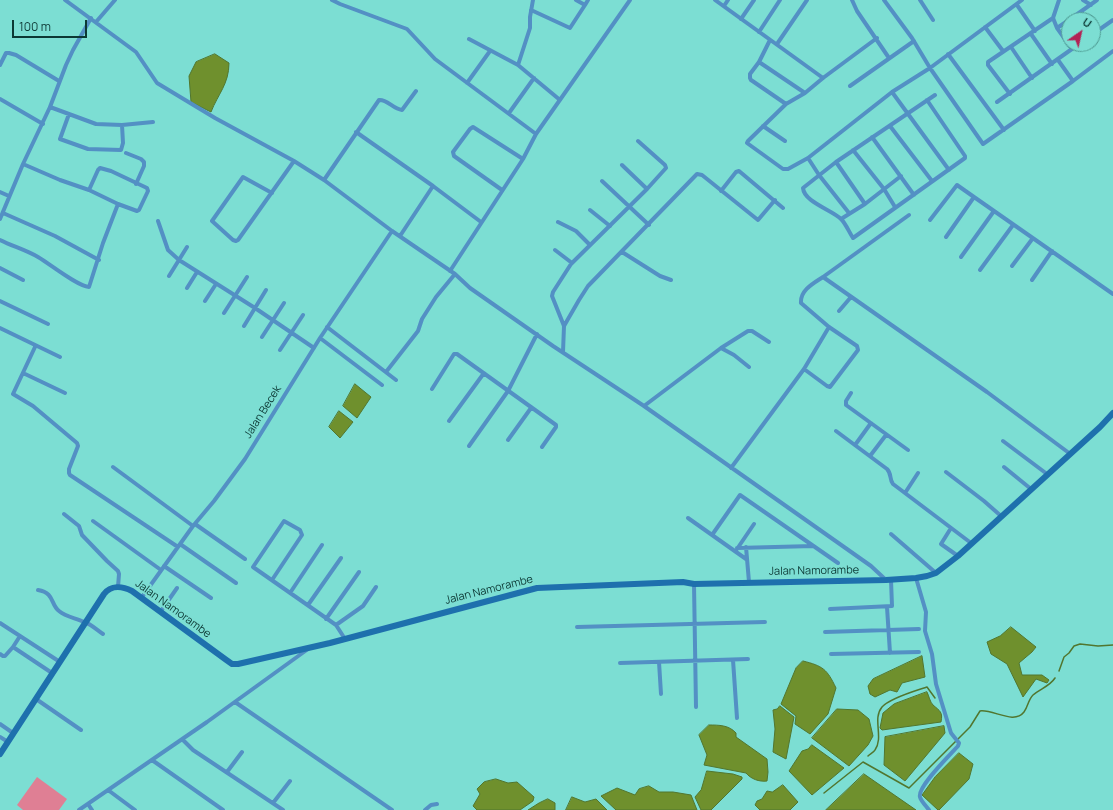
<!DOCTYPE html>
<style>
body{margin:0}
#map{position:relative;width:1113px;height:810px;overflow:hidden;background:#7cded3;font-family:Manrope,sans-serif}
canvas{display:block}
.north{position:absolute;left:1061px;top:12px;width:40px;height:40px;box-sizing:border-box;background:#7cded3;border:1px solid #4f9c93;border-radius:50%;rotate:34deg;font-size:11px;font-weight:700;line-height:16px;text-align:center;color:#0c3834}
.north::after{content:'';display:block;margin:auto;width:14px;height:18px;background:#b22255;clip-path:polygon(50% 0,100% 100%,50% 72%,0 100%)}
.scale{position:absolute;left:12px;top:20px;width:75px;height:18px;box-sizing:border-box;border:2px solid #0c3834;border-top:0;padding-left:5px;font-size:12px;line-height:14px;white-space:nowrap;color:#0c3834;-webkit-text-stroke:3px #7cded3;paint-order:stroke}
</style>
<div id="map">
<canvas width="1113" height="810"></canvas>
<div class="north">U</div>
<div class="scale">100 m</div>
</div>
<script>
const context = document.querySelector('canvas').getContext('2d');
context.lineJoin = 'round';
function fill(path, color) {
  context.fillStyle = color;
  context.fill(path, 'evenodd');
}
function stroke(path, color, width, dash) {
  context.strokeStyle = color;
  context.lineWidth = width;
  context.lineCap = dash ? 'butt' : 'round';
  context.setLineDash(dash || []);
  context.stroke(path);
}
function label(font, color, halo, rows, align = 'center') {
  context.font = font + ' Manrope,sans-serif';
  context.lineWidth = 4;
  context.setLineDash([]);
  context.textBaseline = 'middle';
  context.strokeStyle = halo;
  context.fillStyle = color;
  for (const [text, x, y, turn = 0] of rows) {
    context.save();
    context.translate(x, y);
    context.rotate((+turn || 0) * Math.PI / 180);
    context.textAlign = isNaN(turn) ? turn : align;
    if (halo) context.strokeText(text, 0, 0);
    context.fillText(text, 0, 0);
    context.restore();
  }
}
fill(new Path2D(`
 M37 777 67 799 59 810H23L17 805Z`), '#df7f94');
const water = new Path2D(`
 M215 54 229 63C229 84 218 94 211 112L191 102 189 76 196 62Z
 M355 384 371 397 357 418 343 406Z
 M339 411 353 422 340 438 329 427Z
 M1011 627 1036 647 1032 652 1019 663 1022 675H1042L1049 680 1047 683 1036 679 1023 697 1007 664 991 654 987 642 1000 636Z
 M922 656 925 677 902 683 897 692 890 690 875 697 870 694 868 686 873 679Z
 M803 661C823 666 827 669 836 688L828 714 810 734 795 724 796 716 781 704 796 668Z
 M927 692C929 696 930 702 933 705 940 711 943 712 941 722L882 730 880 728 883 713 894 704Z
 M780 706 794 717 786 759 773 752 775 729 773 710 777 709Z
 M837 709 858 710 869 719 873 736 868 745 849 766 812 738Z
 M709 725C719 725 729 725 736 733V737L767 759 768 772 767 781C759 782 751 779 746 773L704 765 707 755 699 735Z
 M944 726 945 733 905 781 884 765 885 737Z
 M812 745 844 768 812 795 789 771 802 751 808 749Z
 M959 753 973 764 969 779 939 810H938L922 795 935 777Z
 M707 771 733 774 742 777V779L711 810H701L695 797 701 790Z
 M864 774 916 810H826Z
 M496 779 508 783 517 782 534 797 533 801 520 810H477L473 806 480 794 477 789 484 782Z
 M783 785 798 802 790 810H760L755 805 757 801 762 799 767 791 772 792Z
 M649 786 659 792H673L691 795 697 810H616L601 796 617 788 635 795 639 789Z
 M572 797 585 802 596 799 607 810H566Z
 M548 799 555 803V810H528L539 803Z`);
fill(water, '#6f902d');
stroke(water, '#51762f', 1);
stroke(new Path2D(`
 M1059 671 1064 657 1069 653 1074 646 1080 644 1098 646 1113 645
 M868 756C870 754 874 752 875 750 884 737 872 719 882 707 890 698 915 691 927 687L935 698
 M824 793 863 762 909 788 970 727 980 711C993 709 1014 725 1024 712 1028 707 1028 700 1033 695 1040 689 1050 686 1055 678`), '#51762f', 1.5);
stroke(new Path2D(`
 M65 0 136 52 157 83 215 118 294 161 324 180 392 231 455 274 470 288 553 346 644 406 871 566 886 580
 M332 0 340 4 407 29 435 59 536 134
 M533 0 530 17V28L518 65 560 100
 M576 0 585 5 588 0
 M715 0 823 78
 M852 0 857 11 889 58
 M884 0 912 38 930 68 983 144 1073 81 1113 51
 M920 0 933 20
 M1059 0 1053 18 1057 28 1072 49
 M1083 0 1091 5
 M1017 5 1035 31
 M724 6 728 0
 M531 10 570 28 585 5
 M741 19 754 0
 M1069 20 1097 0
 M96 22 115 0
 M985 27 1003 51
 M1057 28 1069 20
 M759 32 780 0
 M1031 34 1052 64
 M1093 34 1113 20
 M877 38 823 78 805 93 786 104 748 141 747 143 783 169H788L808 158 892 92 930 68 1022 0
 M469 39 518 65
 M770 40 759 62 750 74V78L751 80 786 104
 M777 44 807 0
 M1011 47 1032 78
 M948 54 1004 130
 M1058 60 1073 81
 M759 62 805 93
 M0 65 6 53H9L16 55 59 81
 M467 83 490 51
 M850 86 914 41
 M892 92 949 170
 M1010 94 991 69 988 65V62L1053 18
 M0 99 43 124
 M927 100 965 156V158L853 238C849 232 846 224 841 219 832 210 804 202 803 188L836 162 935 95
 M997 102 1079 44
 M50 107 96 124 122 125 153 122
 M509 113 534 78
 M69 114 60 139 88 149 121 150 123 143 122 125
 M763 126 785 141
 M890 126 932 181
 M356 132 433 186 481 222
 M872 137 914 195
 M853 150 884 189 895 207
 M126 153 141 159 144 162V166L136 184
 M808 158 819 175 849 213
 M836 162 865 204
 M23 164 60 180 89 190 118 204 137 211 139 210 148 191 147 188 111 171 100 168 98 170 89 190
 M622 165 647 189
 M324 180 379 100C387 99 393 109 402 110L416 91
 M602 181 649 225
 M502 190 454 156 453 152 470 129 473 127 523 159
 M721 191 736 172 739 171 783 208
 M0 192 9 196
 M272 193 243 177 212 221 233 240 236 241 238 240 294 161
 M590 210 610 226
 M3 213 55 236 99 260
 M0 219 23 164 50 107 66 65 73 50 91 18
 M841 219 865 204 901 176
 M930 220 957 185 974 197
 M158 221 168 250 179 260 255 308 314 348
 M558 222 576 231 590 245
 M400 236 433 186
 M946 237 974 197 1113 294
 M0 240C12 246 26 250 38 257 50 264 77 286 89 287L103 243 118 204
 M555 250 572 263
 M622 252 660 276 671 280
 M961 257 994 211
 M1012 266 1033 238
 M0 268 23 280
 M980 270 1013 225
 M450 271 523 159 536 134 630 0
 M169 276 187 247
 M823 277 909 215
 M1032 280 1052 251
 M187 288 197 272
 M0 301 48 324
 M205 301 216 284
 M839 311 851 297
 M224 313 247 277
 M244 326 266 290
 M564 326 579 300 588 286 697 174 702 175 758 220 775 200
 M327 327 396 380
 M0 328 60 357
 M262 337 284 303
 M320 338 382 385
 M35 345V347L13 394 33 406 77 443 78 446 69 469V473L70 475 178 547
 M721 348 734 355 749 367
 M280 350 303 315
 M563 352 564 326 552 296 553 292 571 264 647 189 666 168 665 165 638 141
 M804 369 827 386 830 387 858 350 857 346 829 327 801 303C800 290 814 283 823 277L987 392 1069 453
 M386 372 418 331 422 319 436 297 455 274
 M23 373 65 393
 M432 389 454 354H457L556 425V427L542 447
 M851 393 846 401V405L908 450
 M644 406 721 348 748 331H752L769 342
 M449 421 484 373
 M836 431 887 469C892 474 889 479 893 484L971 543
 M508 440 531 408
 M1003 441 1047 474
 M855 445 871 423
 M469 446 508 391 537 334
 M870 456 886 435
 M113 467 193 526
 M1004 467 1031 489
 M731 468 804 369 829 327
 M946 472 984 501 1001 516
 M905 493 918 473
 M64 514 79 526 82 535 107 561 118 571 119 574 118 587
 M688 518 746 559
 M93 521 161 570
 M195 524 245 559
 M951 528 941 544 958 556
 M891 534 936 573
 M712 535 740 495 838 563
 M180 544 236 583
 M746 547 749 582
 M737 548 813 546
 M737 549 754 524
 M164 566 211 598
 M916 578 926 612 925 631 932 654 936 684 951 733 959 743 958 746C951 754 917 787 920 797 921 801 926 806 929 810
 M272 580 302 535 300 530 284 521 253 567 336 625 345 639
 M694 584 696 707
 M38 590C55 593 50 604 59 611 66 617 76 618 84 622 91 624 97 630 103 634
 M290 593 322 545
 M142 597 193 526 214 501 245 459 320 338 392 231
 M308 605 341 558
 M887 607 890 653
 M830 609 892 606 891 580
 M161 611 177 588
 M326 619 359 572
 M0 623 20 636 13 647 5 656H3L0 654
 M336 625 363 606 376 587
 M577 627 765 622
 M825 632 919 629
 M20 636 60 662
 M13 647 52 673
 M831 654 919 652
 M733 660 737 718
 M659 662 661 694
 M620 663 748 659
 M36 699 81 730
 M235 702 392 810
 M0 724 13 733
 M0 737 8 742
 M182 739 193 750 283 810
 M152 760 223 810
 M227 772 242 752
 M108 790 135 810
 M273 803 290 781
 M88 804 92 810
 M79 810 207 722 308 649
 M425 810 431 805 437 804`), '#5390c4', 4);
stroke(new Path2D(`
 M0 754 104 594C111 585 122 586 132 591L225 659 232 664H238L330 643 537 588 683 582 694 584 886 580 916 578 927 576 936 573 958 556 1100 427 1113 413`), '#1e70ad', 6);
label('11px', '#0c3834', '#7cded3', [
 ["Jalan Becek",263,412,-58],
 ["Jalan Namorambe",814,571,-1],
 ["Jalan Namorambe",489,590,-14],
 ["Jalan Namorambe",173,609,36]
]);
</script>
